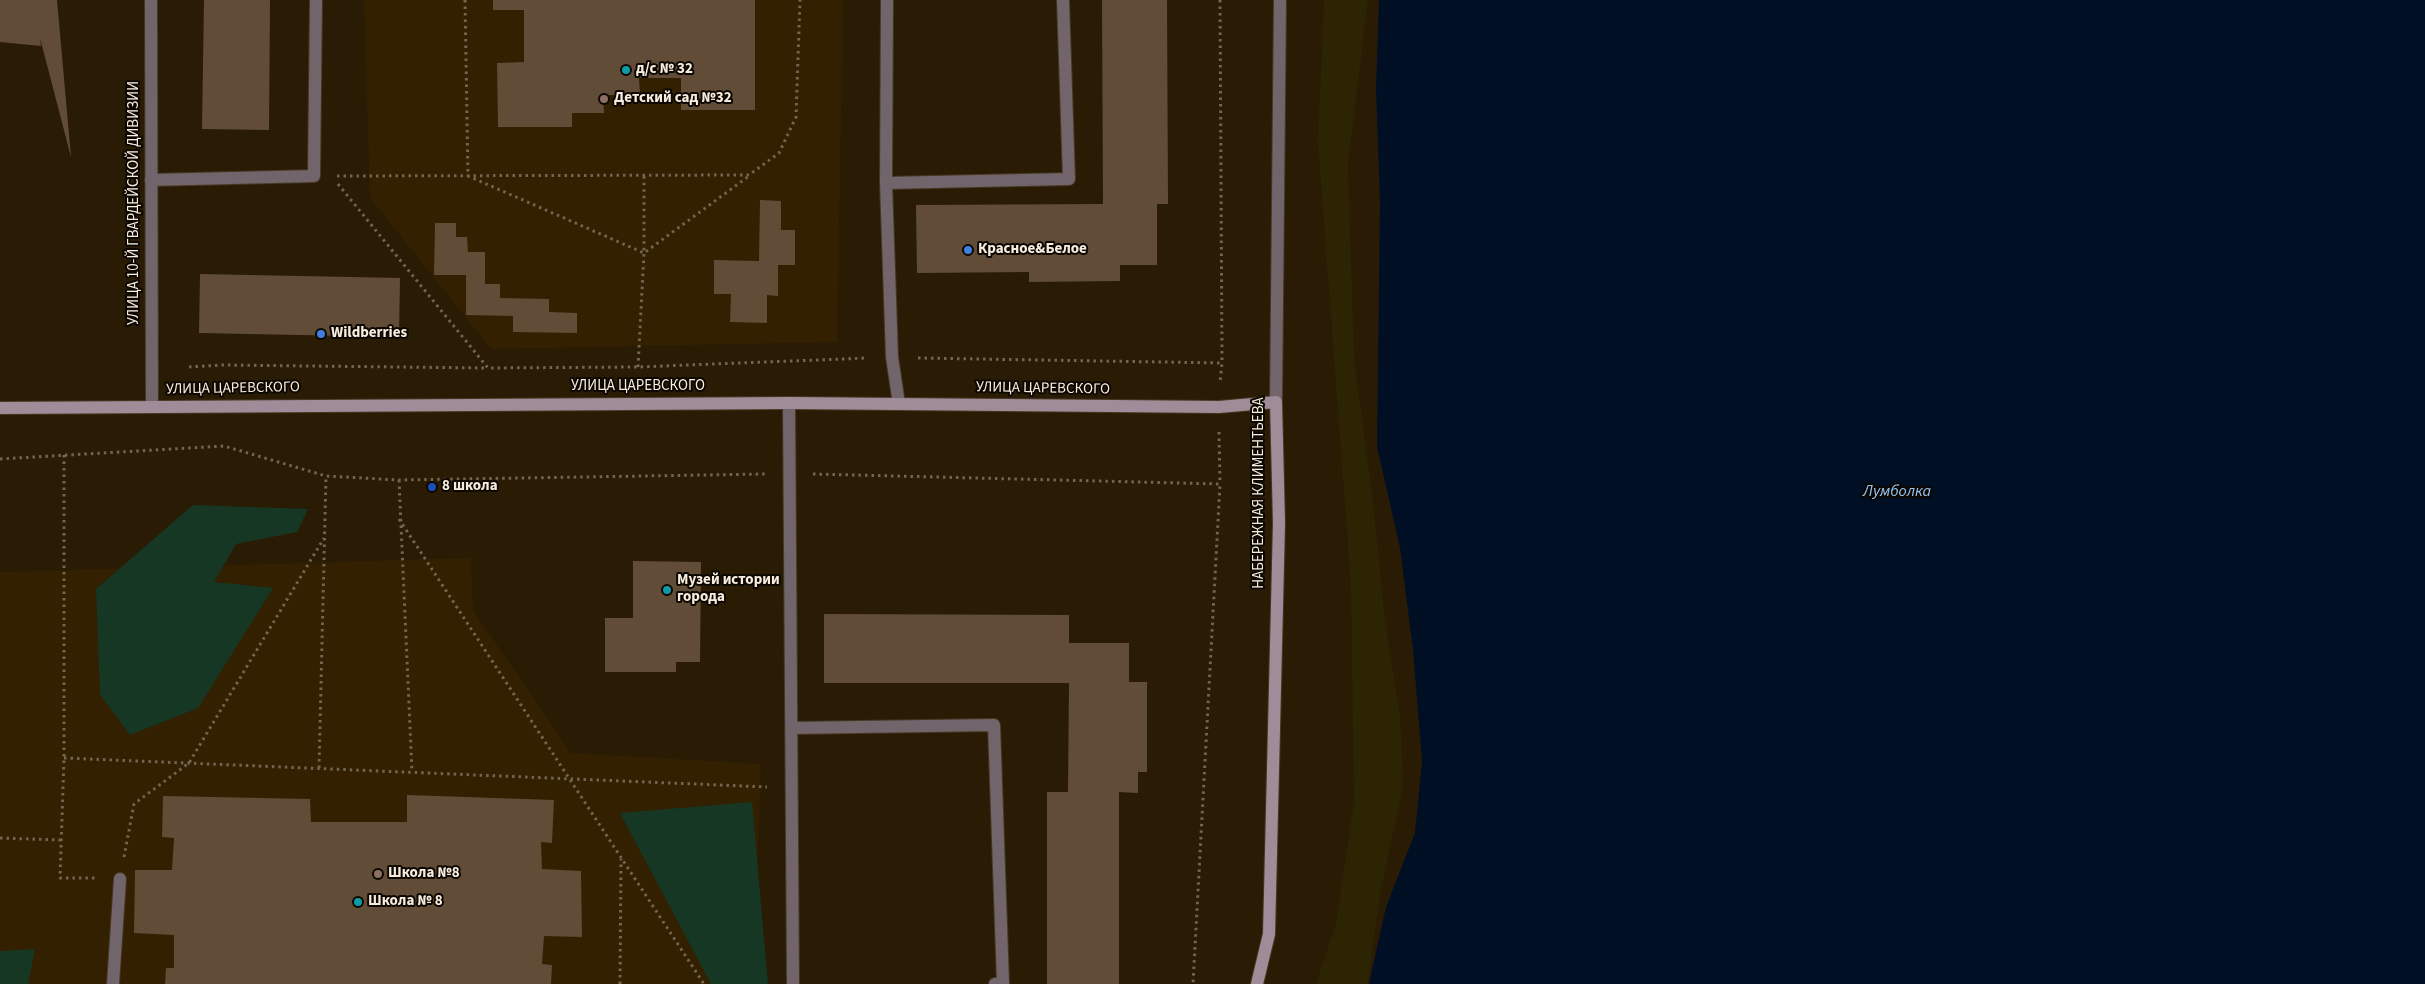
<!DOCTYPE html>
<meta charset="utf-8">
<style>
body{margin:0}
canvas{display:block;background:#291b04}
</style>
<canvas width="2425" height="984"></canvas>
<script>
const context = document.querySelector('canvas').getContext('2d');
context.lineJoin = 'round';
function fill(path, color) {
  context.fillStyle = color;
  context.fill(path, 'evenodd');
}
function stroke(path, color, width, dash) {
  context.strokeStyle = color;
  context.lineWidth = width;
  context.lineCap = dash ? 'butt' : 'round';
  context.setLineDash(dash || []);
  context.stroke(path);
}
function label(font, color, halo, rows, align = 'center') {
  context.font = font + ' "Source Sans 3",sans-serif';
  context.lineWidth = 4;
  context.setLineDash([]);
  context.textBaseline = 'middle';
  context.strokeStyle = halo;
  context.fillStyle = color;
  for (const [text, x, y, turn = 0] of rows) {
    context.save();
    context.translate(x, y);
    context.rotate((+turn || 0) * Math.PI / 180);
    context.textAlign = isNaN(turn) ? turn : align;
    if (halo) context.strokeText(text, 0, 0);
    context.fillText(text, 0, 0);
    context.restore();
  }
}
fill(new Path2D(`
 M364 0H843L837 342 491 349 370 198Z
 M471 558 473 610 571 753 761 764 753 984H0V572Z`), '#322001');
fill(new Path2D(`
 M193 505 308 509 297 532 236 544 214 582 273 588 198 708 130 735 100 694 96 589Z
 M752 802 768 984H711L620 813Z
 M35 949 28 984H0V951Z`), '#163724');
fill(new Path2D(`
 M1324 0H1368L1348 164 1354 359 1373 501 1384 612 1400 717 1403 786 1380 894 1368 984H1316L1336 923 1354 802 1351 586 1318 142Z`), '#2c2403');
fill(new Path2D(`
 M1379 0H2425V984H1369L1386 907 1415 833 1422 761 1413 650 1400 548 1377 447 1380 202 1376 89Z`), '#000f24');
fill(new Path2D(`
 M0 0H57L71 157 40 38 41 46 0 42Z
 M204 0H270L269 130 202 129Z
 M493 0H755V110H681V78H639L640 95H603L604 113H572V127H498L497 63 524 62V10H493Z
 M1102 0H1167L1168 204H1157V265H1120V281L1029 282V272L917 273 916 205 1103 204Z
 M760 200 781 201V230H795V265H778V296L767 295V323L730 322 731 294H714V260L759 261Z
 M435 223H456V237H467L468 252H485V284H500V298L549 299V312L577 313V333L513 332V316L466 315V275H434Z
 M200 274 400 278 399 337 199 333Z
 M633 561 701 562 700 662H676V672H605V618H633Z
 M824 614 1069 615V643H1129V682H1147V772H1138V793L1119 792V984H1047V792H1068L1069 683H824Z
 M407 795 554 800 552 843 541 842 542 869 581 871 582 937 544 936 542 964 552 965 551 984H165L166 968H174V935L134 933 135 870H172L174 838 162 837 163 796 310 799 311 822H407Z`), '#614c37');
const lane = new Path2D(`
 M887 0 886 183 892 357 899 404
 M151 180 314 176 316 0
 M886 183 1069 179 1063 0
 M789 403 793 984
 M792 728 994 725 1003 983 995 984
 M113 984 120 879`);
const street = new Path2D(`
 M151 0 152 406
 M1276 402 1280 0`);
const secondary = new Path2D(`
 M0 408 789 403 1219 407 1276 402 1279 523 1269 934 1257 984`);
stroke(lane, '#463823', 14);
stroke(street, '#463823', 14);
stroke(secondary, '#463823', 14);
stroke(new Path2D(`
 M465 0 468 176 644 253 749 176
 M1220 0 1222 363
 M337 176 749 175 779 153 796 117 800 0
 M338 184 488 368 638 367 867 358
 M918 358 1222 363 1220 383
 M189 367 222 365 487 368
 M638 367 644 253V175
 M1219 432 1220 484
 M64 455V758L60 878H96
 M0 459 224 446 326 476 399 480 765 474
 M813 474 1220 484 1193 984
 M399 480 412 772
 M399 519 704 984
 M64 758 767 787
 M319 768 326 476
 M0 838 62 840
 M124 857 134 804 189 763 324 538
 M620 984 621 859`), '#726551', 3, [2.5, 4]);
stroke(lane, '#71646b', 12);
stroke(street, '#71646b', 12);
stroke(secondary, '#a08c98', 12);
for (const [x, y, r, color] of [
 [626,70,5,"#0f9aa8"],
 [604,99,5,"#8d6e63"],
 [968,250,5,"#3f7fe0"],
 [321,334,5,"#3f7fe0"],
 [432,487,5,"#1a4fb4"],
 [667,590,5,"#0f9aa8"],
 [378,874,5,"#8d6e63"],
 [358,902,5,"#0f9aa8"]
]) {
  const dot = new Path2D();
  dot.arc(x, y, r, 0, 2 * Math.PI);
  context.fillStyle = color;
  context.fill(dot);
  stroke(dot, '#0d0701', 2);
}
label('bold 15px', '#f7eddf', '#0d0701', [
 ["д/с № 32",636,70],
 ["Детский сад №32",614,99],
 ["Красное&Белое",978,250],
 ["Wildberries",331,334],
 ["8 школа",442,487],
 ["Музей истории",677,581],
 ["города",677,598],
 ["Школа №8",388,874],
 ["Школа № 8",368,902]
], 'left');
label('15px', '#f7eddf', '#0d0701', [
 ["УЛИЦА 10-Й ГВАРДЕЙСКОЙ ДИВИЗИИ",135,203,-90],
 ["УЛИЦА ЦАРЕВСКОГО",638,387],
 ["УЛИЦА ЦАРЕВСКОГО",233,389,-1],
 ["УЛИЦА ЦАРЕВСКОГО",1043,389,1],
 ["НАБЕРЕЖНАЯ КЛИМЕНТЬЕВА",1260,493,-90]
]);
label('italic 16px', '#95c6f4', '#0d0701', [
 ["Лумболка",1897,492]
]);
</script>
